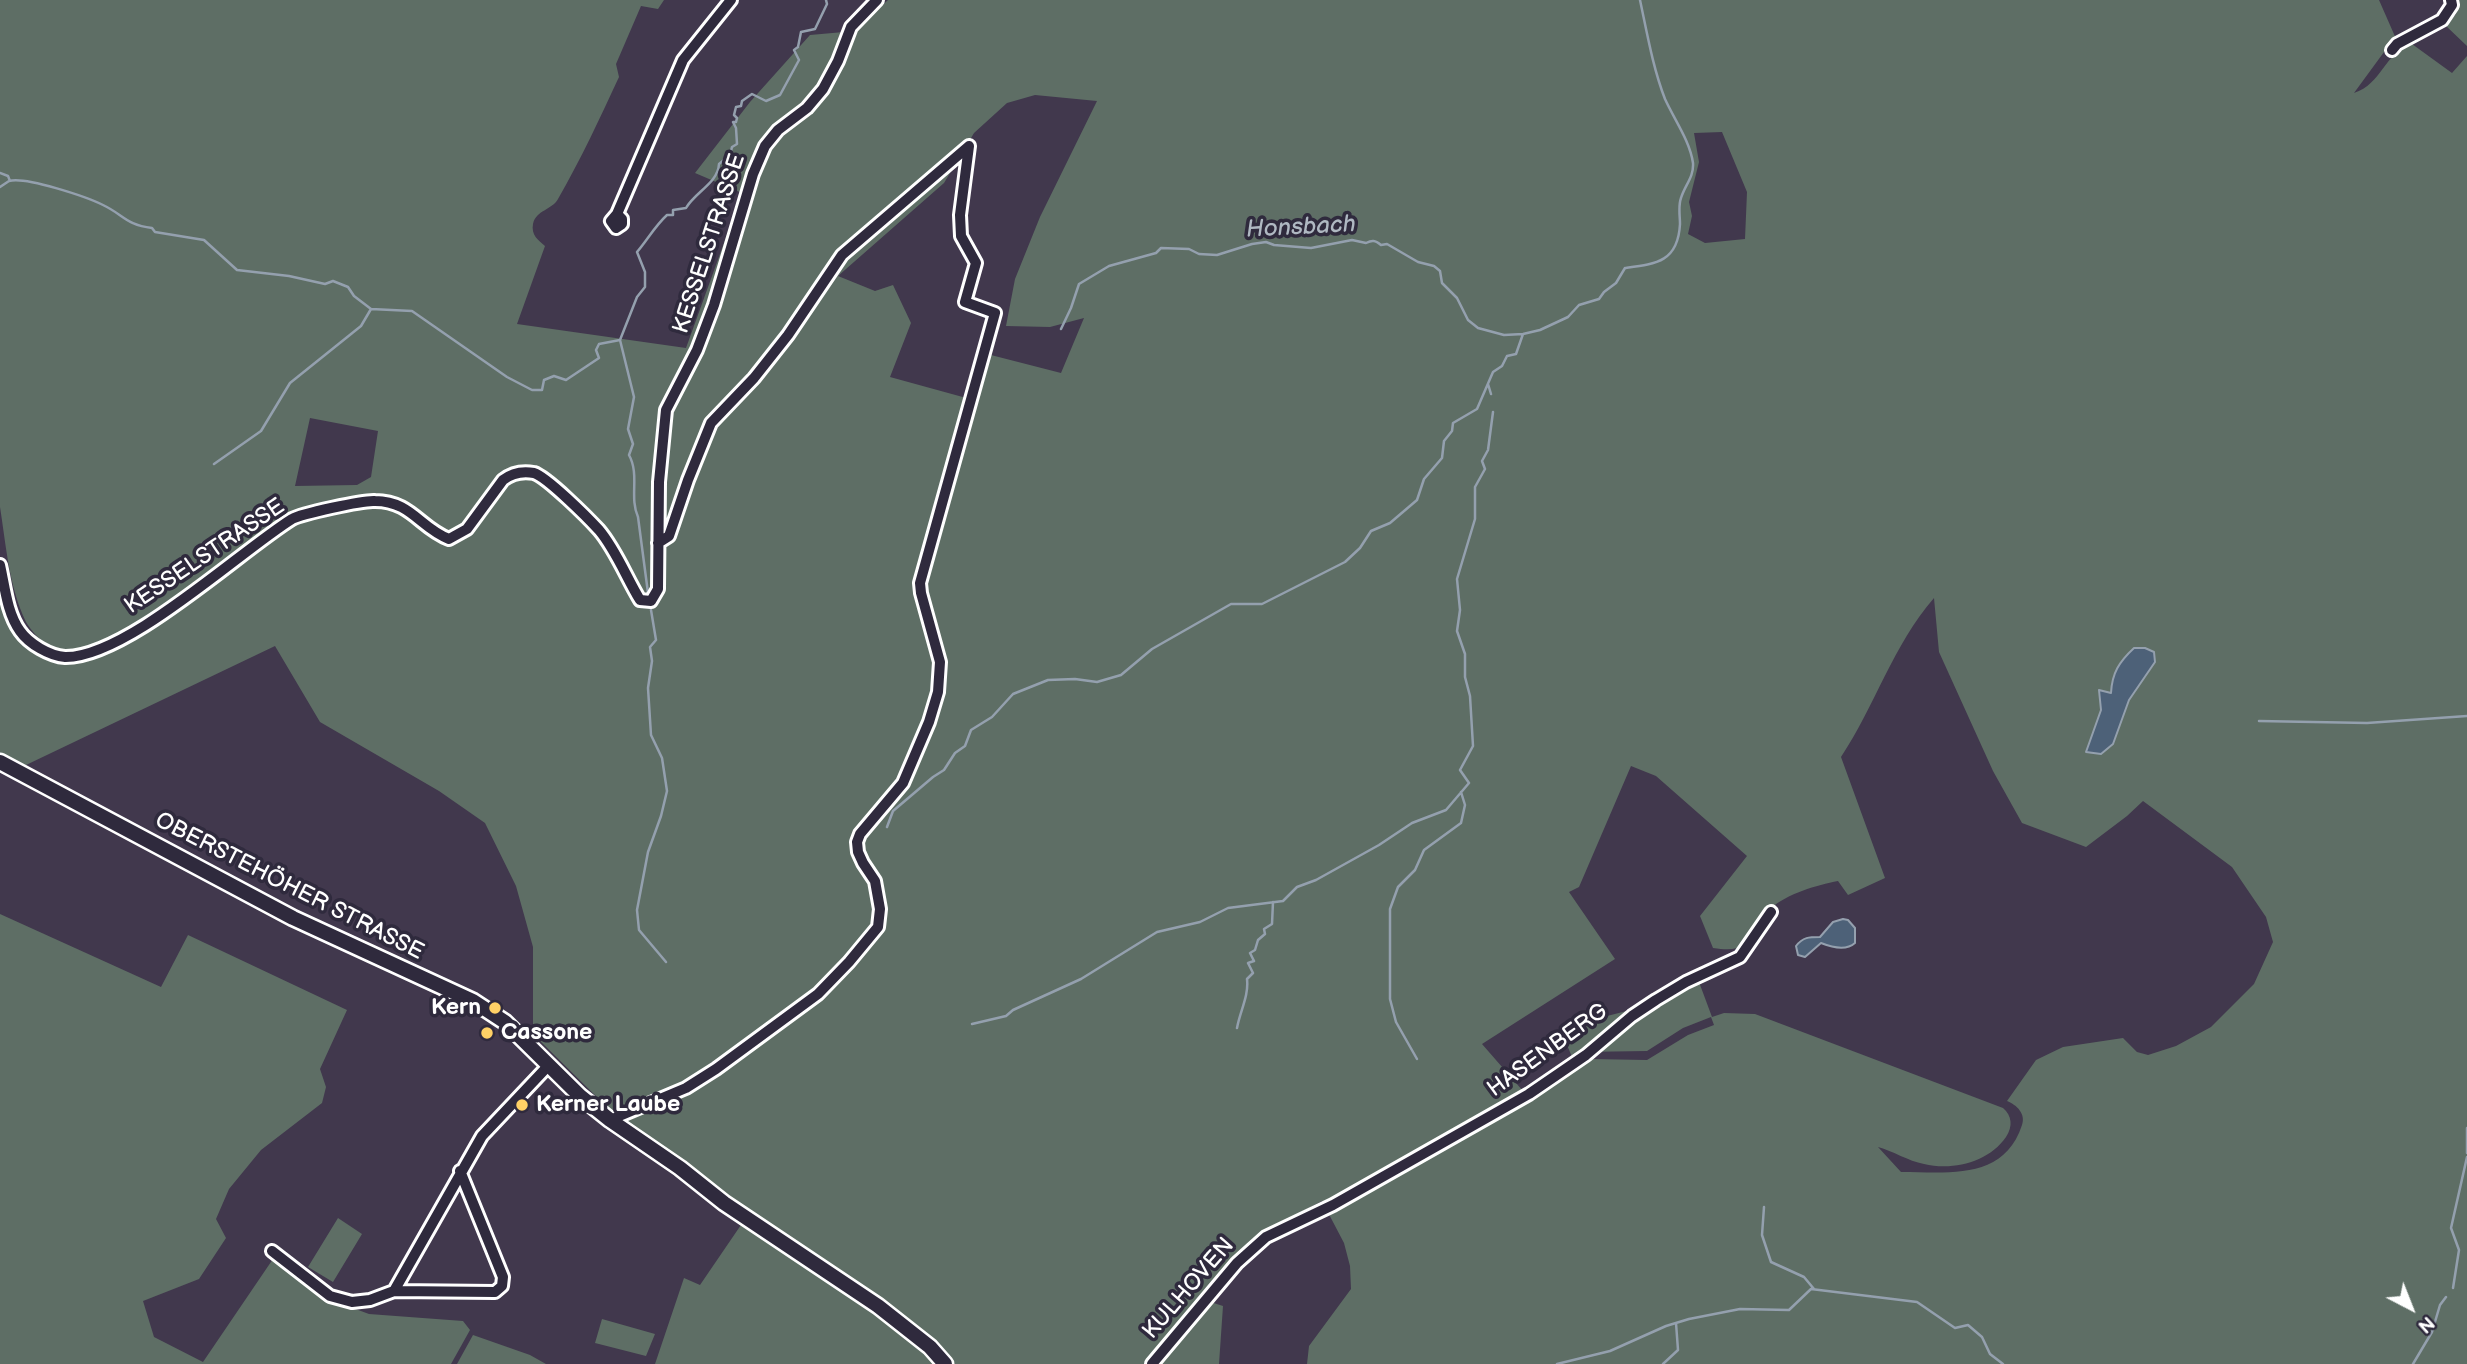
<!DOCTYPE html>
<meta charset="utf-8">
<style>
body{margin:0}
#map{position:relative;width:2467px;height:1364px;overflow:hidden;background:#41384d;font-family:"Balsamiq Sans",sans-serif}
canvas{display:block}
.north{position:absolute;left:2376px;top:1273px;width:70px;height:70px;-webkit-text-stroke:5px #2f2a3d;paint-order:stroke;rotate:138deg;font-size:19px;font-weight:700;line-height:28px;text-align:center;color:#fff}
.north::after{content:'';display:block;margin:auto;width:24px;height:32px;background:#fff;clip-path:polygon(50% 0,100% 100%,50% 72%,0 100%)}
</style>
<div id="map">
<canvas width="2467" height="1364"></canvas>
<div class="north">N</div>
</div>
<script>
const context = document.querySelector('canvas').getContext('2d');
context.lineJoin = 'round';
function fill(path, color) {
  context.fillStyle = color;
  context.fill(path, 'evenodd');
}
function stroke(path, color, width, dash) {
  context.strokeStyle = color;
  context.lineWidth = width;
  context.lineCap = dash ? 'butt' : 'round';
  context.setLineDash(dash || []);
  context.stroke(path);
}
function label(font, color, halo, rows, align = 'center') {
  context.font = font + ' "Balsamiq Sans",sans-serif';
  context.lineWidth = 7;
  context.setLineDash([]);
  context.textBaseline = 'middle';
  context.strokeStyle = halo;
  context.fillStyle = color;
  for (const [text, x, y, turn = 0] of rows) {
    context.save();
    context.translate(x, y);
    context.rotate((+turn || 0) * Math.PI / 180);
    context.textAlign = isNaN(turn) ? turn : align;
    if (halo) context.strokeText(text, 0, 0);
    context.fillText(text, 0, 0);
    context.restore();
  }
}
fill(new Path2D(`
 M0 0H664L658 9 641 6 616 64 619 77C600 118 581 159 558 199 552 210 536 210 533 224 531 235 538 240 545 246L517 324 686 348 742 193 695 173 750 102 810 35 855 31 888 0H2379L2397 41 2384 52 2354 93C2382 84 2384 53 2412 44L2452 73 2467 56V1364H1307L1309 1346 1351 1289 1350 1266 1344 1243 1322 1201 1261 1233 1198 1298 1223 1306 1219 1364H655L684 1278 700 1285 743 1222 838 1273 723 1195 722 1191 710 1182 706 1183 610 1110 533 1034V947L516 886 485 823 439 791 320 722 275 646 26 765 0 759V571L15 629 42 658 67 662 93 657 115 648 149 630 214 586 209 575C176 596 101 655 63 651 48 649 33 634 26 622 9 587 6 545 0 507ZM1035 95 1097 101 1040 217 1015 279 1006 326 1050 327 1084 318 1061 373 987 354 970 399 890 377 911 323 893 285 875 291 838 276 944 183 974 133 1007 103ZM1722 132 1747 192 1745 239 1705 243 1688 234 1692 216 1689 202 1699 162 1694 133ZM310 418 378 431 371 477 357 485 295 486ZM1934 598 1939 652 1993 771 2022 823 2086 847 2127 816 2143 801 2232 867 2266 917 2273 942 2254 984 2211 1027 2176 1046 2148 1055 2137 1052 2123 1038 2063 1047 2036 1060 2007 1101C2017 1105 2026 1114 2022 1125 2004 1181 1947 1172 1901 1172L1878 1147C1893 1151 1908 1161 1924 1164 1953 1171 1989 1162 2006 1137 2013 1126 2012 1116 2003 1108L1755 1014 1724 1013 1712 1017 1699 982 1658 1003 1560 1028 1572 1057 1580 1052 1647 1051 1683 1028 1711 1017 1714 1025 1688 1035 1647 1060 1589 1059 1530 1099 1482 1044 1615 959 1569 892 1579 887 1631 766 1656 776 1747 856 1700 916 1713 948C1759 955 1745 931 1771 908 1787 894 1817 885 1838 881L1848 895 1885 878 1841 757C1875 706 1893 645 1934 598ZM2155 662 2129 700 2113 744 2086 752 2101 710 2099 691 2111 694Z
 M2458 0H2467V46L2445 25 2456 14Z
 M0 914 161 987 188 935 347 1010 320 1069 326 1087 322 1103 261 1150 229 1189 216 1219 226 1238 199 1279 143 1301 154 1337 203 1362 275 1256 342 1304 369 1314 463 1321 470 1330 451 1364H0Z
 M338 1218 362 1234 333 1282 308 1267Z
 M602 1319 655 1334 646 1356 595 1343Z
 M473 1335 530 1355 546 1364H457Z`), '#5e6e65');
const water = new Path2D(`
 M2134 648H2145L2154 652 2155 662 2129 700 2113 744 2101 754 2086 752 2101 710 2099 690 2111 693C2112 673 2119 662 2134 648Z
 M1843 919 1848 920 1855 928V943C1846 951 1831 947 1821 943L1805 957 1798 955 1796 946C1803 937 1809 937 1820 937L1833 922Z`);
fill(water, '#4d6178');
stroke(water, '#94a0ae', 2);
stroke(new Path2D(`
 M0 173 8 176 10 181
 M0 187C3 185 6 183 9 181 25 176 87 197 103 205 124 215 126 225 152 228L155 232 204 240 237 270 289 276 325 284 333 281 348 287 354 296 371 309 412 311 507 377 532 390H542L544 380 554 376 566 380 599 358 596 350 599 344 620 340 637 297 645 287V272L637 252C648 239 655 226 667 215H673V210L686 208C695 192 718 183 719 164L730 155 732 147 737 144 736 128 733 122H736L737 118 734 115 736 107 741 106 742 101 752 94 766 101 780 95 799 60 794 50 798 47 801 32 815 29 827 4 826 0
 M1061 329 1071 308 1079 284 1109 266 1156 253 1161 248 1189 249 1199 254 1217 255 1252 244 1266 242 1274 245 1311 248 1352 240 1366 243C1372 240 1375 240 1381 245L1387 244 1418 262 1434 266 1440 271 1442 283 1457 298 1468 320 1478 328 1504 335 1523 334 1540 330 1568 317 1579 305 1599 299 1604 292 1616 283 1625 268C1656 264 1678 262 1680 224 1680 216 1678 206 1681 198 1685 185 1694 177 1693 163 1690 141 1674 119 1665 99 1653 68 1647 33 1640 0
 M620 340 634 397 628 429 633 444 629 455C640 475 629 497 638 517L648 593
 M1488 384 1491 394
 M214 464 261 431 290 383 361 326 371 309
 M651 610 656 640 650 647 652 661 648 688 651 735 662 758 667 791 661 816 648 852 637 910 639 930 666 962
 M2259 721 2367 723 2467 716
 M887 827 893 811 933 777 944 770 955 753 965 746 971 730 992 717 1013 694 1048 680 1075 679 1097 682 1121 675 1152 649 1231 604H1262L1345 562 1360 548 1371 531 1390 523 1417 500 1424 479 1442 458 1444 441 1452 431 1453 423 1477 409 1493 372 1502 366 1507 356 1516 354 1523 334
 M972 1024 1006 1016 1013 1010 1081 979 1157 932 1200 922 1228 908 1283 901 1297 887 1316 880 1379 845 1412 823 1446 810 1469 783 1460 770 1473 746 1470 696 1465 677V654L1457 631 1460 610 1457 579 1475 519V487L1485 469 1482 461 1488 450 1493 412
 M1237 1028C1240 1011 1249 996 1247 979L1253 973 1248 963 1254 961 1250 953 1255 950 1258 940 1265 934 1264 929 1272 924 1273 902
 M1417 1059 1396 1022 1390 999V909L1398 887 1415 870 1424 850 1461 823 1465 805 1461 792
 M2467 1128V1153
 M1764 1207 1762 1235 1771 1262 1804 1277 1814 1289
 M2453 1288 2459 1250 2451 1228 2467 1157
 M1557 1364 1610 1351 1666 1326 1689 1319 1740 1309 1789 1310 1811 1289 1917 1302 1955 1328 1968 1325 1982 1337 1990 1354 2003 1364
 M1663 1364 1678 1350 1676 1323
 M2413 1364 2432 1332 2440 1305 2446 1297`), '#94a0ae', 2.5);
const minor = new Path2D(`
 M2392 50 2397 44 2442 20 2452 5 2451 0
 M617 214 622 219V224L616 228 611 221 617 214 683 60 731 0
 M658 543 669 536 688 480 711 423 754 378 788 335 842 255 969 146
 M0 565C5 587 7 613 20 631 29 644 50 656 65 657 126 658 239 552 292 519 301 514 363 500 375 501 411 501 420 528 449 539L467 529 503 480C512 473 523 471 534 473 547 477 588 518 599 530 616 550 626 577 640 600L651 601 658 589 659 482 666 410 697 350 714 305 753 174 765 146 778 130 807 108 823 89 838 61 851 27 877 0
 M610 1120 686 1088 716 1069 818 994 849 962 878 927 880 909 875 881 863 863 858 852 857 842 860 834 903 783 929 722 938 692 940 662 921 593 920 583 995 313 965 302 976 263 961 236 960 215 969 146
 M272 1251 330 1296 352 1302 370 1300 394 1291 495 1292 502 1286 503 1277 460 1171
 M394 1291 482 1136 549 1065
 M1152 1364 1237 1263 1266 1237 1333 1205 1529 1094 1586 1055 1632 1016 1656 1000 1686 982 1740 957 1771 912`);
const tertiary = new Path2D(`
 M0 762 293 918 473 1001 505 1022 580 1096 610 1120 680 1168 724 1203 878 1306 930 1347 945 1364`);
stroke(minor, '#fff', 16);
stroke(tertiary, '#fff', 19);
stroke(minor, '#2f2a3d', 10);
stroke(tertiary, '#2f2a3d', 14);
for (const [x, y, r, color] of [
 [495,1008,7,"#ffd166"],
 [487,1033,7,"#ffd166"],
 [522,1105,7,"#ffd166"]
]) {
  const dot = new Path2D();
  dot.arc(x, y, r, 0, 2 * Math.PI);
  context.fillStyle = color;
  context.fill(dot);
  stroke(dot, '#2f2a3d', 2.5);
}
label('23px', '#fff', '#2f2a3d', [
 ["KESSELSTRASSE",710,244,-72],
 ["KESSELSTRASSE",205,557,-34],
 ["OBERSTEHÖHER STRASSE",289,887,27],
 ["HASENBERG",1548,1051,-36],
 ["KULHOVEN",1189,1289,-49]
]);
label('bold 23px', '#fff', '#2f2a3d', [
 ["Kern",481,1008,"right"],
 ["Cassone",501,1033],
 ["Kerner Laube",536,1105]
], 'left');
label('italic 24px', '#afb8c2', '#2f2a3d', [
 ["Honsbach",1301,228,-3]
]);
</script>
